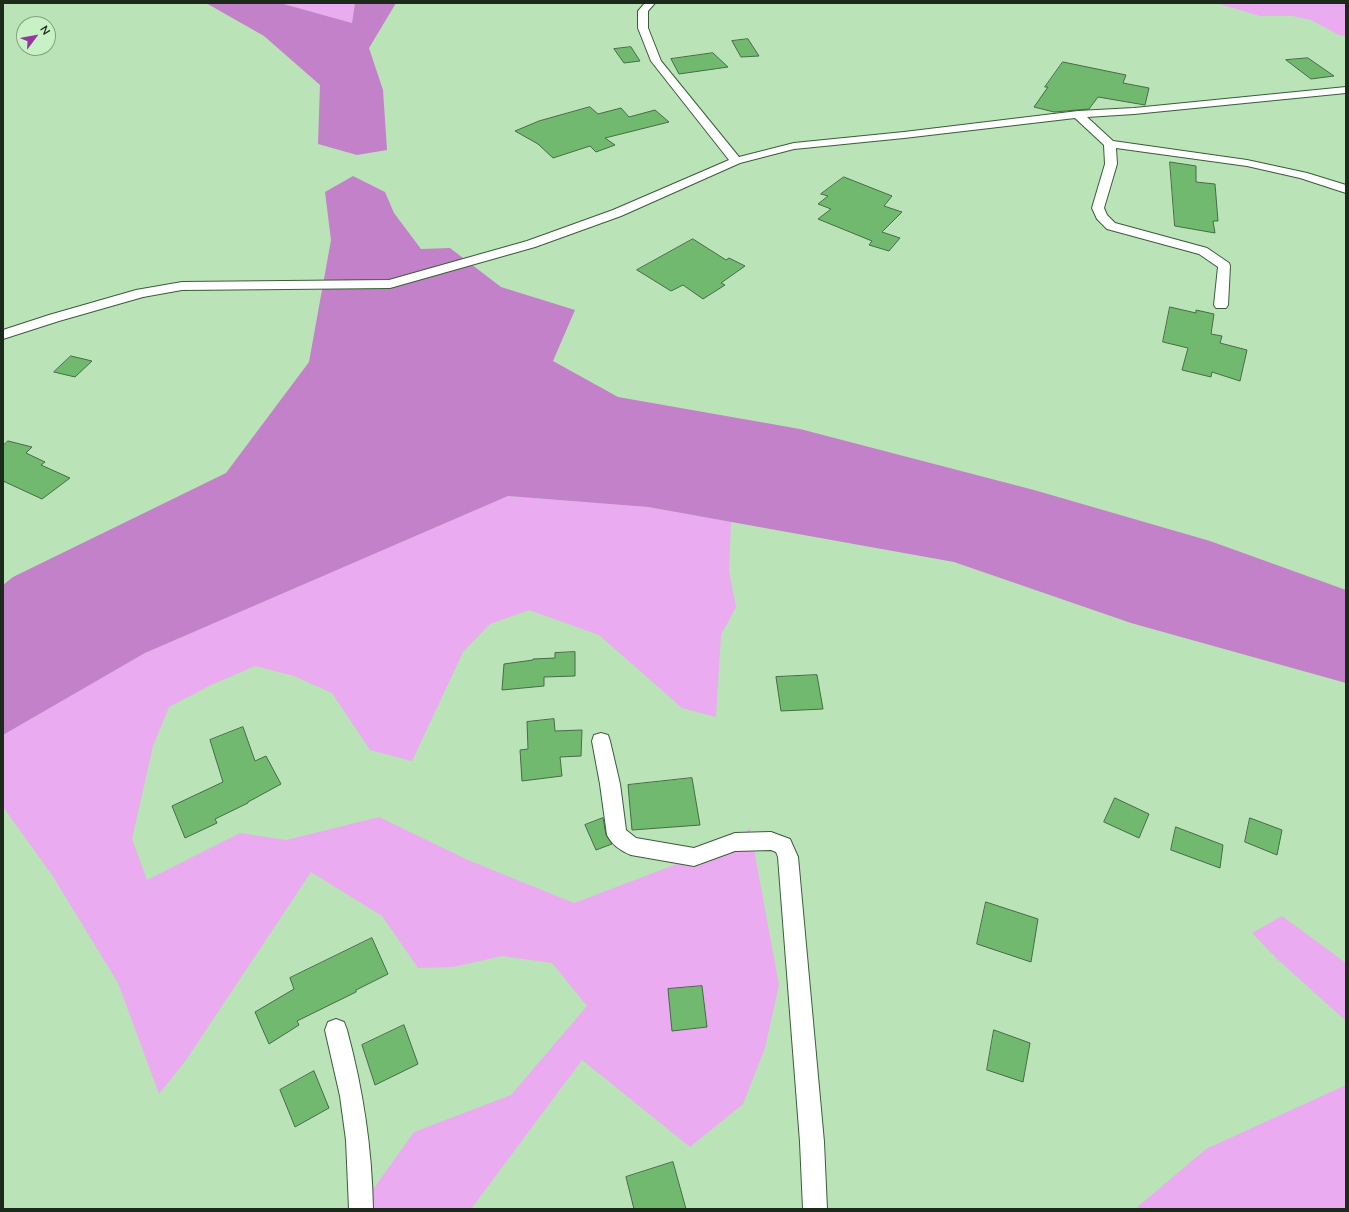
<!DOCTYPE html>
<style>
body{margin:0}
#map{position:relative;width:1349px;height:1212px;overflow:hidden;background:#bbe3b8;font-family:Mulish,sans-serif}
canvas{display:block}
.frame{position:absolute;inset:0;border:4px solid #1b2a1a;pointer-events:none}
.north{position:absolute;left:16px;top:16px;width:40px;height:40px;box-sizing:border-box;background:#c8f1c5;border:1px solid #83a181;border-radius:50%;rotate:58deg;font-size:11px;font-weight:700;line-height:16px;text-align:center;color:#1b2a1a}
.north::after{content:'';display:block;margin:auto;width:14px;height:18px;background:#9537a0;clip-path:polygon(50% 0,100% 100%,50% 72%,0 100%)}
</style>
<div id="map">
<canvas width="1349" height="1212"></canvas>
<div class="frame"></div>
<div class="north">N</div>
</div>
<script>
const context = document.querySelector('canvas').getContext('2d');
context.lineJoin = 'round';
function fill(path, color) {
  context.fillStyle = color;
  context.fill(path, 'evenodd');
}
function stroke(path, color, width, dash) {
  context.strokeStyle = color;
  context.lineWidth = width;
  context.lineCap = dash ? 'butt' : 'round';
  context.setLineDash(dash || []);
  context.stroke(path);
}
fill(new Path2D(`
 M280 3H355L352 23Z
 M1216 3H1346V36L1339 35 1311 20 1292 16H1260Z
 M508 496 648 507 731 522 729 571 736 607 721 635 716 717 682 708 599 635 529 610 490 624 463 652 412 761 370 750 332 693 294 676 255 666 211 685 169 707 153 746 132 839 147 880 240 833 286 840 379 817 468 860 574 903 735 842 750 828 779 985 765 1048 743 1104 690 1147 582 1060 471 1209H359L414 1132 511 1095 587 1006 552 963 502 956 453 967 418 968 382 916 311 872 186 1060 159 1094 118 983 52 875 3 807V735L145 653Z
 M1282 916 1346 963V1021L1276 958 1252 933Z
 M1346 1085V1209H1135L1206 1149Z`), '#eaabf0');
fill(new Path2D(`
 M206 3H280L352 23 355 3H396L369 48 383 90 387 150 357 155 318 144 320 85 264 36Z
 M353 176 385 192 394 213 421 249 450 248 501 287 575 310 553 361 618 397 800 429 1034 490 1210 541 1346 590V683L1131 623 954 562 648 507 508 496 145 653 3 735V585L13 577 226 473 309 362 331 240 325 192Z`), '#c381c9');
const building = new Path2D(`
 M748 39 759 56 741 57 732 41Z
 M631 47 640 61 624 63 614 49Z
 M713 53 728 67 679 74 671 59Z
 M1308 58 1334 76 1311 79 1286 60Z
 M1063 62 1126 75 1123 83 1149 88 1145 105 1098 97 1089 109 1054 112 1034 107 1048 87H1045Z
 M590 107 598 114 621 108 629 117 655 110 669 122 605 138 615 145 596 152 590 146 553 158 538 144 515 131 539 121Z
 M1170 162 1196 166V182L1215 184 1218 221H1213L1215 233 1175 226Z
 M844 177 892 196 884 206 902 212 882 232 900 238 889 251 869 245 872 241 818 219 831 209 818 204 828 196 821 194Z
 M693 239 726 260 729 258 745 266 721 283 725 285 703 299 683 285 671 291 637 270Z
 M1170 307 1196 313V310L1214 314 1211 334 1222 336 1220 343 1247 350 1240 381 1212 372 1211 377 1182 370 1188 348 1163 342Z
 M71 356 92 361 75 377 54 372Z
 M8 441 32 447 26 453 45 462 41 465 70 478 42 499 3 481V446Z
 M575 652V676L544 677V686L502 690 504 664 533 660V659L555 658V653Z
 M817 675 823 709 781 711 776 677Z
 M554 719 555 731 582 730 581 756 560 757 562 776 522 781 520 750 528 749 527 722Z
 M243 727 255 761 266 756 281 784 248 802V803L215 819 217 823 185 838 172 806 223 782 210 740Z
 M692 778 700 825 632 830 628 785Z
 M1115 798 1149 814 1139 838 1104 822Z
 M603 818 606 835 612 844 596 850 585 825Z
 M1250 818 1282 830 1277 855 1245 842Z
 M1176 827 1223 845 1220 868 1171 850Z
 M986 902 1038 919 1031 962 977 944Z
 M372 938 388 974 356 990V992L297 1021 299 1025 269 1044 255 1012 294 989 290 978Z
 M702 986 707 1027 672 1031 668 989Z
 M404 1025 418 1064 375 1085 362 1045Z
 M994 1030 1030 1043 1023 1082 987 1070Z
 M314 1071 329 1108 295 1127 280 1090Z
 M673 1162 686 1209H634L626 1177Z`);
fill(building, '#72b970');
stroke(building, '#466b45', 1);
const street = new Path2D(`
 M645 3H655L648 11V28L661 61 739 157 794 143 904 132 1078 111 1134 108 1346 87V93L1134 114 1087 117 1113 141 1247 160 1307 173 1346 185V193L1300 178 1247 166 1116 148 1117 164 1104 208 1107 215 1115 223 1207 248 1229 263 1230 266 1228 305 1226 308H1216L1214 305 1218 267 1199 254 1107 229 1097 219 1092 208 1105 164 1104 145 1075 118 904 138 794 149 740 163 621 216 535 247 390 288 182 290 143 297 59 321 3 339V330L49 315 136 290 182 282 389 280 527 241 613 210 729 160 651 61 638 28V11Z
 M601 733 608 735 610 741 620 784 626 830 636 838 694 848 735 833 771 832 790 839 798 857 824 1142 827 1209H803L800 1142 778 857 776 852 771 850 735 851 694 866 631 855C621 851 612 845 607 835L600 784 592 741 594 735Z
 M336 1019 344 1022 347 1030C363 1089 372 1148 373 1209H349L346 1140 340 1096 325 1030 328 1022Z`);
stroke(street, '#395d38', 2);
fill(street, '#fff');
</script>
